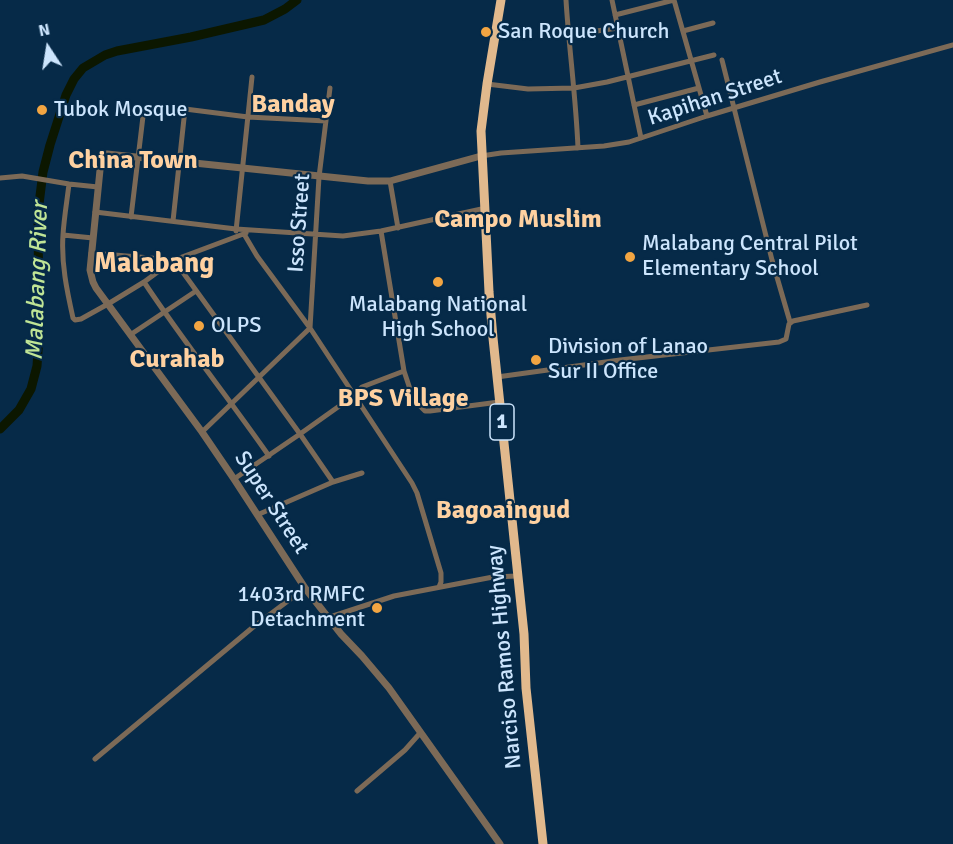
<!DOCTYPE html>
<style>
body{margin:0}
#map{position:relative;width:953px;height:844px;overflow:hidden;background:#062a48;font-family:Signika,sans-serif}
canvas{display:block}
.north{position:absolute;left:18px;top:18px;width:60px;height:60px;-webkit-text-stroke:4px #062a48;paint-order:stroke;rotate:348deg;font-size:16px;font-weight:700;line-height:24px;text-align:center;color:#cce5fd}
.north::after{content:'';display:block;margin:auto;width:21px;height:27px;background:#cce5fd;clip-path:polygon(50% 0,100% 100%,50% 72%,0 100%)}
</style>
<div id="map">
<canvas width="953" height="844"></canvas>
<div class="north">N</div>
</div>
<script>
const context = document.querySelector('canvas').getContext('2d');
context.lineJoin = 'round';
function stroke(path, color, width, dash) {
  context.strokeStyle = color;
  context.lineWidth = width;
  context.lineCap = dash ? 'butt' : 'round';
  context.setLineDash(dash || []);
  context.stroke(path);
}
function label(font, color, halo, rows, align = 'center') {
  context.font = font + ' Signika,sans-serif';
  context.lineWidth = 4.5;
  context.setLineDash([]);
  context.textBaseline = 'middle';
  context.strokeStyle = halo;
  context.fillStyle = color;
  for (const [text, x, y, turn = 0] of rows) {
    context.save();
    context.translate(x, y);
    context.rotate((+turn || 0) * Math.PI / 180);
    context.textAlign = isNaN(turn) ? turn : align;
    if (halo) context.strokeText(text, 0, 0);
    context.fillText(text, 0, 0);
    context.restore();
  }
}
stroke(new Path2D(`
 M0 429 19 410 31 389 37 366 39 336 38 212 43 172 50 145 66 95 74 79 83 68 105 55 117 51 191 37 264 20 285 9 297 0`), '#0c1700', 9);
stroke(new Path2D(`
 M566 0C569 49 576 98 578 148
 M612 0 641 138
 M674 0 707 116
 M615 15 674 0
 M683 31 713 23
 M568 35 618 28
 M722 60 772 260 790 322
 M487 84 528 89 574 88 607 82 714 55
 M634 105 699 88
 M481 156 501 153 604 146 629 142 707 116 820 82 953 45
 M0 178 22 176 69 184 98 187
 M390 181 398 228
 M69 184C67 201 64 218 63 235 61 263 67 291 73 318L75 320 81 319 108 304 144 282 174 260 246 233
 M95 212 236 229 343 236 381 231 486 208
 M131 217 144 108 185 109 248 117 326 121
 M173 221 185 109
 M236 231 252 77
 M381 231 404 371 412 395 416 402 425 411H430L499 402
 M244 234 257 256 310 328 412 483 417 493 441 573V582L439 587
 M63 235 93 238
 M91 253 174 260 300 434 333 482
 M144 282C183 341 228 397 269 456
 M130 335 196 291
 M497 377 620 360 779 342 786 339 789 324 793 321 867 305
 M202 432 310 328 319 177 330 88
 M234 479 300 434 352 397 362 387 404 371
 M257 515 333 482 362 473
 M327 618 394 596 493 577 517 576
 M95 759 252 628 305 588
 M357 791 405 750 421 732`), '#7c6a57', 5);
stroke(new Path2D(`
 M481 156 390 181H368L107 154 103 156 101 160 90 270 93 282 96 288 202 432 234 479 305 588 341 634 362 656 389 688 500 844`), '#7c6a57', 7);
stroke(new Path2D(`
 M501 0 487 84 481 131 489 292 493 338 524 634 526 688 543 844`), '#e1b98d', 9);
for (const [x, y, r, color] of [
 [486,32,6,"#f2a542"],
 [42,110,6,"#f2a542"],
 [630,257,6,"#f2a542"],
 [438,282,6,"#f2a542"],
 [199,326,6,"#f2a542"],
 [536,360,6,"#f2a542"],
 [377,608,6,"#f2a542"]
]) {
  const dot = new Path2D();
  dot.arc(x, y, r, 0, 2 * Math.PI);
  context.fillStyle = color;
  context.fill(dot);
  stroke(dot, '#062a48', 2);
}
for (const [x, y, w] of [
 [502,422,24]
]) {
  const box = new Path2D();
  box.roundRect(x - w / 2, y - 18, w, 36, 4.5);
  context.fillStyle = '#062a48';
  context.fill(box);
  stroke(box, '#cce5fd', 1.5);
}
label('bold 21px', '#cce5fd', null, [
 ["1",502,422]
]);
label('22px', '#cce5fd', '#062a48', [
 ["San Roque Church",498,32],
 ["Tubok Mosque",54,110],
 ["Malabang Central Pilot",642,244],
 ["Elementary School",642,269],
 ["Malabang National",438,305,"center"],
 ["High School",438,330,"center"],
 ["OLPS",211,326],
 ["Division of Lanao",548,347],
 ["Sur II Office",548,372],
 ["1403rd RMFC",365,595,"right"],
 ["Detachment",365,620,"right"]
], 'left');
label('22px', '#cce5fd', '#062a48', [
 ["Kapihan Street",715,98,-18],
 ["Isso Street",300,223,-86],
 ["Super Street",271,503,57],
 ["Narciso Ramos Highway",505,657,-95]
]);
label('italic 24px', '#c0e596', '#062a48', [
 ["Malabang River",38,281,-88]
]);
label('bold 26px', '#fed1a1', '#062a48', [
 ["Banday",293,105],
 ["China Town",133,161],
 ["Campo Muslim",518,220],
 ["Curahab",177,360],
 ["BPS Village",403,399],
 ["Bagoaingud",503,511]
]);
label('bold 28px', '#fed1a1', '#062a48', [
 ["Malabang",154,265]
]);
</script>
